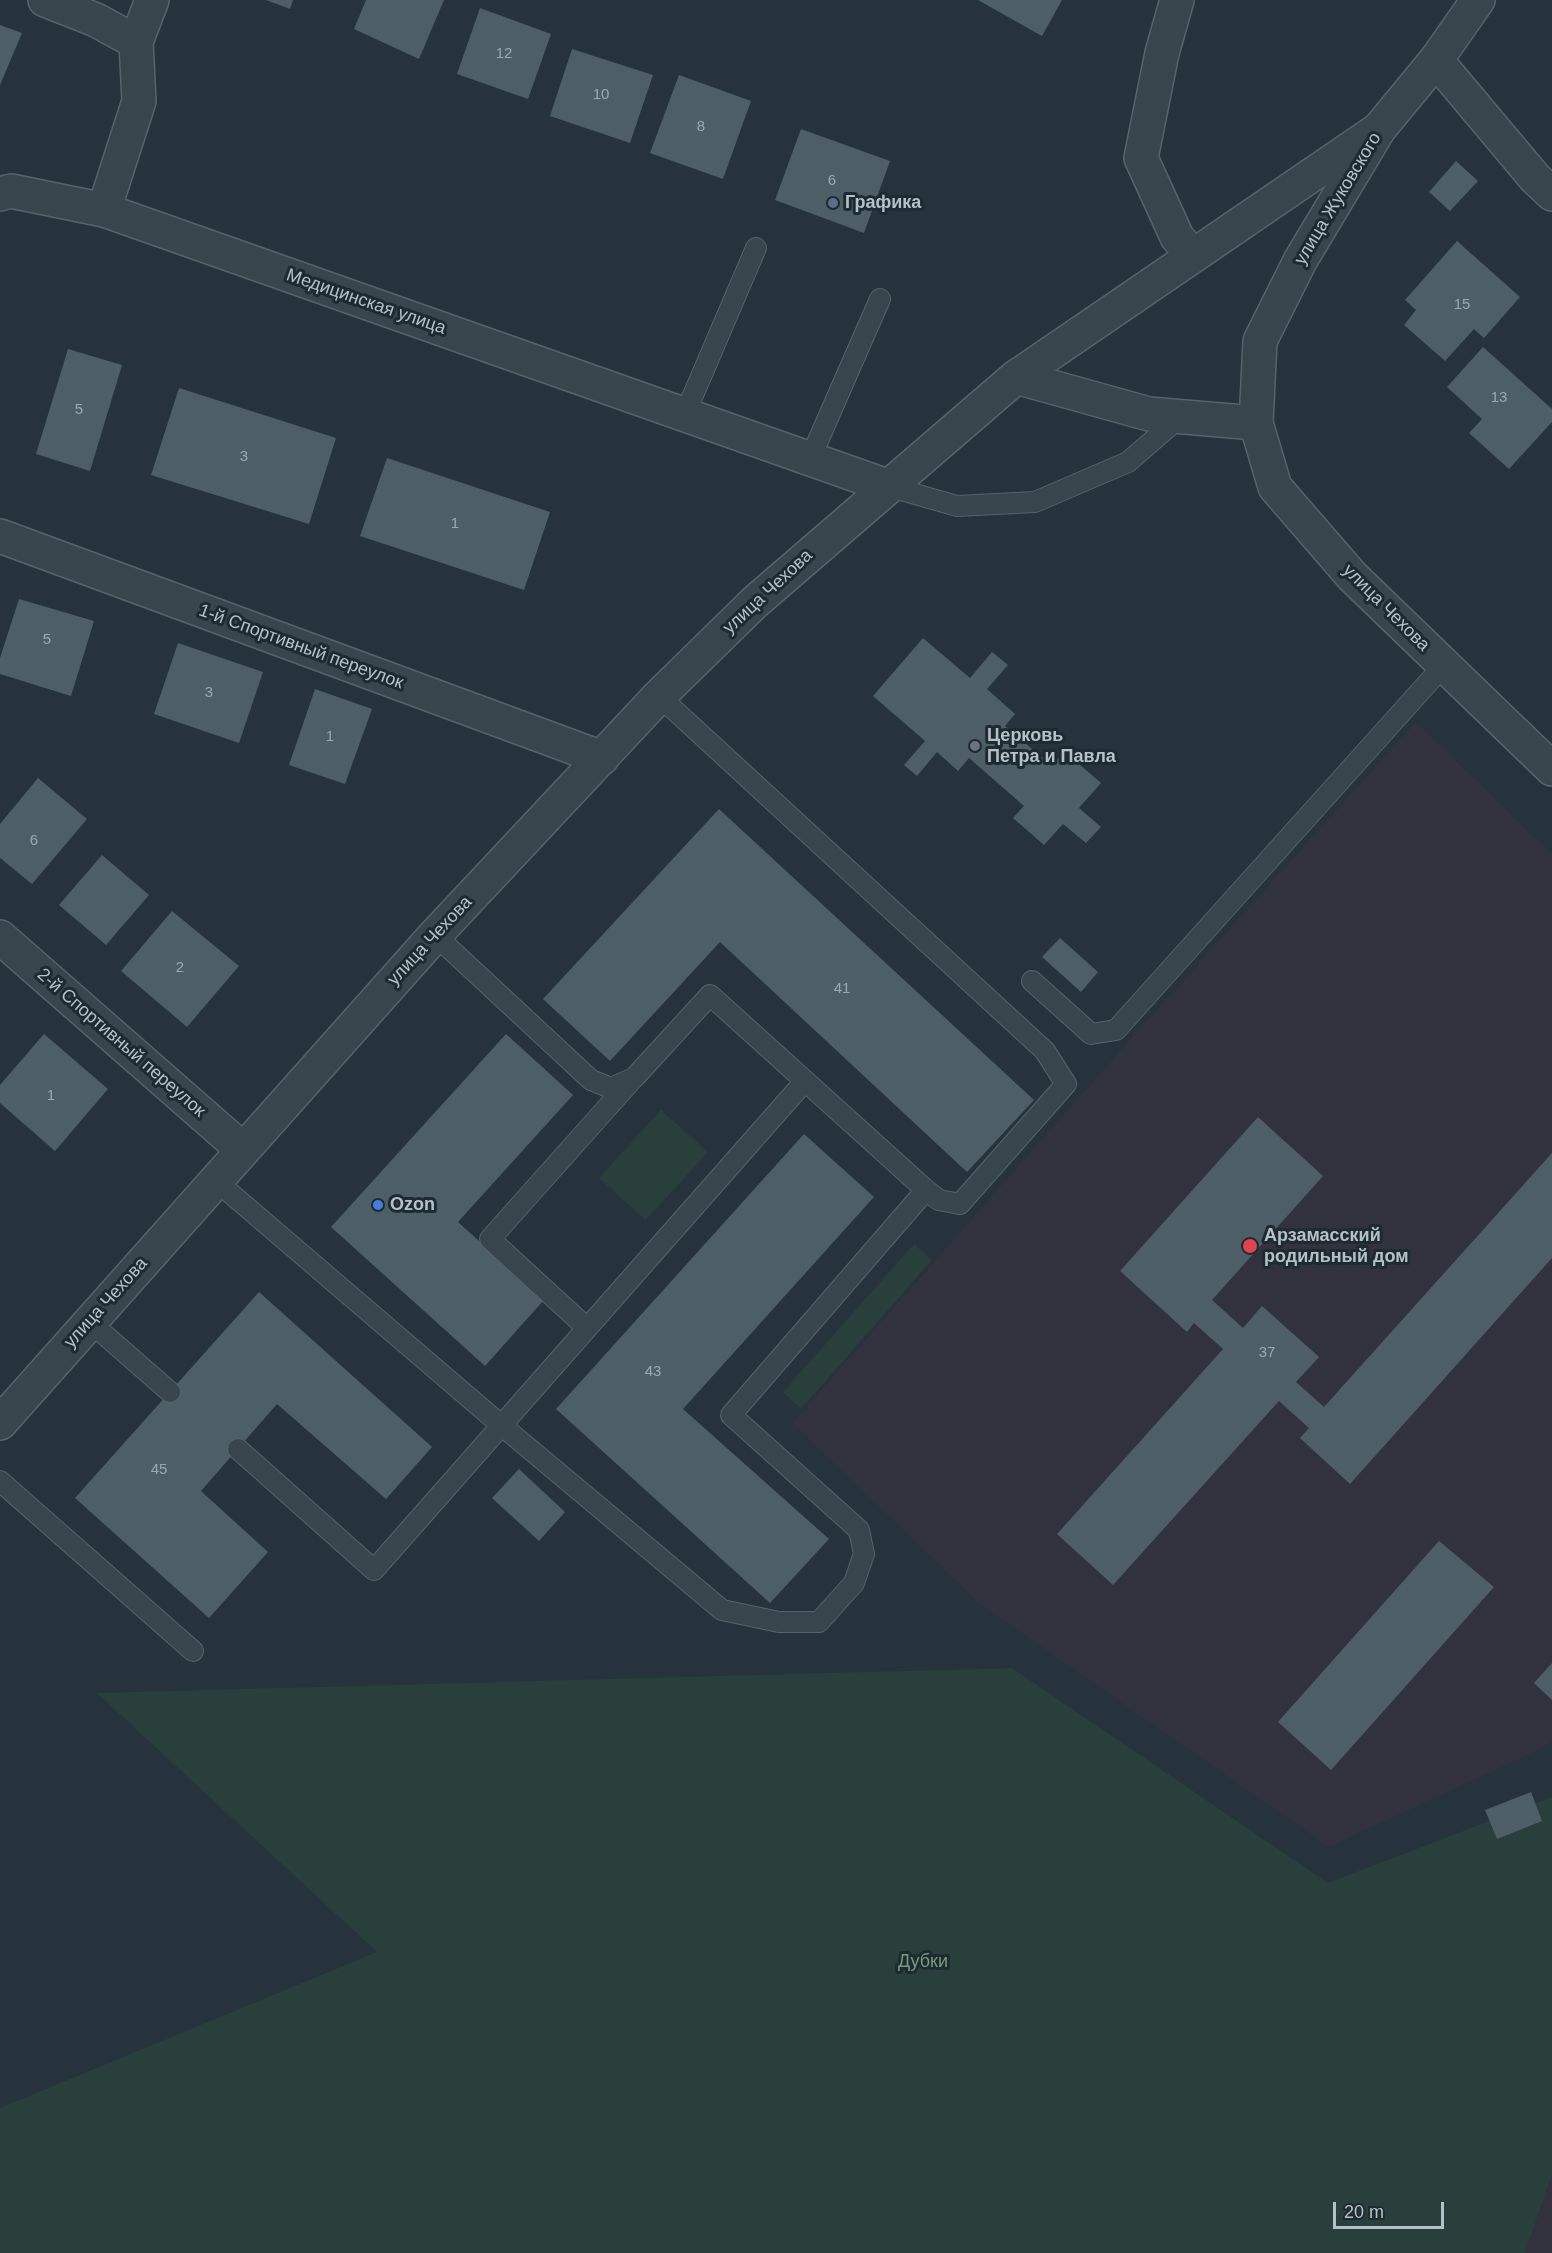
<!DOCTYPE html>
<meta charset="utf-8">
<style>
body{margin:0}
#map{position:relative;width:1552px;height:2253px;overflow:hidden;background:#26333c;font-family:Helvetica,sans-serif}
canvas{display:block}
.scale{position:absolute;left:1333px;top:2202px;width:111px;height:27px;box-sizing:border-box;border:3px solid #b5c0c7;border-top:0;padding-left:8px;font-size:18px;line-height:21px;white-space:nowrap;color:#b5c0c7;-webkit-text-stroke:4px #1e2a31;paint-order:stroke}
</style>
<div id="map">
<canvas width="1552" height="2253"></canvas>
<div class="scale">20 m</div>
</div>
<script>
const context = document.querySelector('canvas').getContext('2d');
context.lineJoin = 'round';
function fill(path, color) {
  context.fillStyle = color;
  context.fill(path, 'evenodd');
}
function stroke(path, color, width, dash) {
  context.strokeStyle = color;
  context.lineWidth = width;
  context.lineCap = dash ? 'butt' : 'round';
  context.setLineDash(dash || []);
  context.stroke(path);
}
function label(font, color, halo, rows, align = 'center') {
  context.font = font + ' Helvetica,sans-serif';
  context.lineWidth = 6;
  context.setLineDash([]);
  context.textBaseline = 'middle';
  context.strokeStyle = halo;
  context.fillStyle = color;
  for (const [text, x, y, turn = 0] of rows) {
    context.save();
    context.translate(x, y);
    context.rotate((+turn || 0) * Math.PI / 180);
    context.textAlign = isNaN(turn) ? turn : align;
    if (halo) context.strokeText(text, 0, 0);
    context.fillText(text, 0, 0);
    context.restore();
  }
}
fill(new Path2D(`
 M1416 722 1552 854V1742L1534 1752 1329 1847 980 1604 792 1423 1104 1069Z
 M1552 2174V2253H1525Z`), '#31323e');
fill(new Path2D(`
 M661 1110 708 1152 646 1220 599 1178Z
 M914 1244 932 1260 801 1409 783 1392Z
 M1012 1668 1328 1883 1552 1797V2174L1525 2253H0V2108L377 1952 97 1693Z`), '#293f3c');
fill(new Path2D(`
 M266 0H293L290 9Z
 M366 0H444L419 59 354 29Z
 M978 0H1062L1042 36Z
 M480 8 551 34 528 99 457 74Z
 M0 25 22 33 0 85Z
 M572 49 653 75 630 143 550 116Z
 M679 75 751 101 723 179 650 153Z
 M801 129 890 161 864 233 775 200Z
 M1456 161 1478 181 1450 211 1429 192Z
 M1457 241 1520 297 1484 338 1474 329 1445 361 1404 325 1416 310 1405 300Z
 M1483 347 1552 409V422L1509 469 1469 433 1482 419 1447 387Z
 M68 349 122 365 90 471 36 454Z
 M179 388 336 438 309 524 151 475Z
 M387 458 550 512 524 590 360 536Z
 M19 599 94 621 71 696 0 674V658Z
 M923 638 970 678 992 652 1008 665 987 689 1015 714 1005 726 1052 766 1064 751 1101 783 1079 808 1101 827 1086 843 1063 824 1044 845 1013 818 1024 806 969 758 958 771 937 752 917 776 904 765 925 741 873 696Z
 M178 643 263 672 239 743 154 714Z
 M315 689 372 709 345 784 289 765Z
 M38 778 87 819 32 884 0 858V824Z
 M719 809 1034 1100 967 1172 720 942 610 1061 543 999Z
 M102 855 149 895 106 945 59 905Z
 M172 911 239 966 187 1027 121 971Z
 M1060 938 1098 972 1081 992 1042 957Z
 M44 1034 108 1089 55 1151 0 1103V1085Z
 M506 1034 573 1095 458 1222 544 1300 485 1366 331 1227Z
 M1258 1117 1323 1176 1212 1300 1243 1328 1262 1306 1319 1357 1296 1382 1324 1407 1552 1153V1258L1350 1484 1300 1438 1309 1428 1279 1401 1113 1585 1057 1534 1223 1349 1194 1323 1187 1332 1120 1271Z
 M804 1134 874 1197 683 1409 829 1539 770 1603 556 1409Z
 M259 1292 432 1447 386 1499 277 1404 201 1491 268 1552 209 1618 75 1498Z
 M519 1469 565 1512 539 1541 492 1498Z
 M1439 1541 1494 1587 1331 1770 1278 1722Z
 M1552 1663V1700L1534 1683Z
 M1531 1792 1542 1821 1497 1839 1485 1810Z`), '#4e5e67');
const service = new Path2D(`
 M685 414 756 248
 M810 459 880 299
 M887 486 957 506 1035 502 1128 462 1180 417
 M435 935 591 1080 611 1088 634 1078 710 995 926 1190 939 1200 960 1204 1066 1084 1045 1051 659 696
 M1032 981 1091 1034 1116 1030 1444 665
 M215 1180 501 1425 722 1610 779 1622H819L854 1583 864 1554 859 1530 731 1415 926 1190
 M90 1322 170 1392
 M587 1328 490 1239 630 1082
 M238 1449 374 1570 805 1081
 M0 1481 193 1651`);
const minor = new Path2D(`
 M45 0 96 20 136 42 139 101 104 210
 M1177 0 1162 53 1141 158 1177 237 1193 256
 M136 42 152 0
 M1436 60 1535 178 1552 194
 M0 194 11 191 104 210 887 486
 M1016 377 1149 414 1256 423
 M0 536 602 758
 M0 937 242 1149
 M0 1423 435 935 659 696 755 602 1016 377 1379 129`);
const tertiary = new Path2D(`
 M1478 0 1436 60 1379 129 1300 261 1260 341 1256 423 1275 487 1352 576 1552 769`);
stroke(service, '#57636a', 22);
stroke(minor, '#57636a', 36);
stroke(tertiary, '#57636a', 36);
stroke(service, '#39454c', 20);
stroke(minor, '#39454c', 33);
stroke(tertiary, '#39454c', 33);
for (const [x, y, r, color] of [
 [833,203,6,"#5c6f8a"],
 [975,746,6,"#6b7280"],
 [378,1205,6,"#3f7fe0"],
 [1250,1246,8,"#e0444e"]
]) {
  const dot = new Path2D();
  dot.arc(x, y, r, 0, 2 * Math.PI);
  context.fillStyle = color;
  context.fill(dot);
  stroke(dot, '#1e2a31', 2);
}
label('15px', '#9ba8af', null, [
 ["12",504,54],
 ["10",601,95],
 ["8",701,127],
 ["6",832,181],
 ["15",1462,305],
 ["13",1499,398],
 ["5",79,410],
 ["3",244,457],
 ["1",455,524],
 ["5",47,640],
 ["3",209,693],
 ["1",330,737],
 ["6",34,841],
 ["2",180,968],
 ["41",842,989],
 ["1",51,1096],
 ["37",1267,1353],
 ["43",653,1372],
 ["45",159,1470]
]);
label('18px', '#b5c0c7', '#1e2a31', [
 ["улица Жуковского",1338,199,-59],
 ["Медицинская улица",366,302,19],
 ["улица Чехова",768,592,-43],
 ["улица Чехова",1386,608,45],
 ["1-й Спортивный переулок",301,647,20],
 ["улица Чехова",430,941,-47],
 ["2-й Спортивный переулок",121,1043,41],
 ["улица Чехова",106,1303,-48]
]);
label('bold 18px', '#b5c0c7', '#1e2a31', [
 ["Графика",845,203],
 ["Церковь",987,736],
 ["Петра и Павла",987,757],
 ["Ozon",390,1205],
 ["Арзамасский",1264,1236],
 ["родильный дом",1264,1257]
], 'left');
label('18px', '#759c77', '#1e2a31', [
 ["Дубки",923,1962]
]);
</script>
